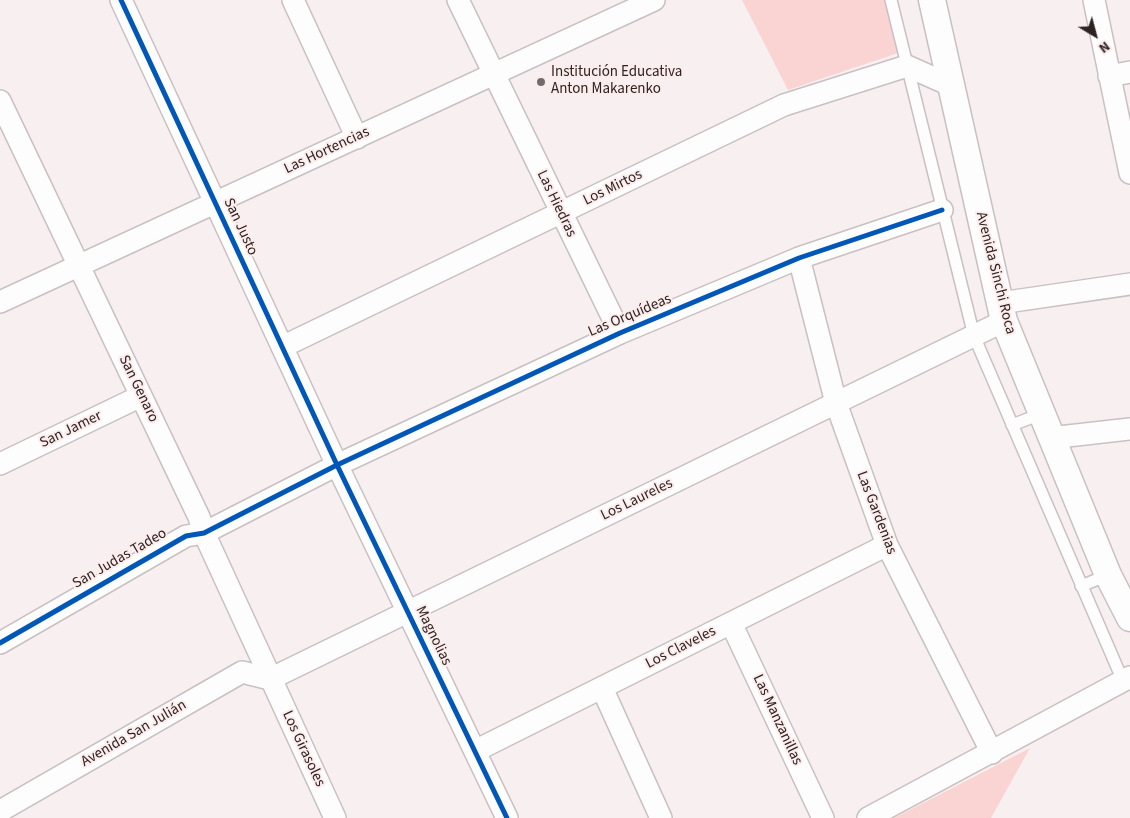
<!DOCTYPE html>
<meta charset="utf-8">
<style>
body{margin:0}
#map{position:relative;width:1130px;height:818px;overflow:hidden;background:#f8f0f0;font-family:"Source Sans 3",sans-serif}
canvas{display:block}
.north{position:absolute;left:1070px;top:10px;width:50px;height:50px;-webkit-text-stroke:4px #fcedec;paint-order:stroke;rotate:143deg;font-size:14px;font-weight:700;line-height:20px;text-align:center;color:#2c2322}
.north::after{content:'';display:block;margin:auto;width:18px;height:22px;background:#2c2322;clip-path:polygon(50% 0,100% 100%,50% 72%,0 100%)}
</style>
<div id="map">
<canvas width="1130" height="818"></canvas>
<div class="north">N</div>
</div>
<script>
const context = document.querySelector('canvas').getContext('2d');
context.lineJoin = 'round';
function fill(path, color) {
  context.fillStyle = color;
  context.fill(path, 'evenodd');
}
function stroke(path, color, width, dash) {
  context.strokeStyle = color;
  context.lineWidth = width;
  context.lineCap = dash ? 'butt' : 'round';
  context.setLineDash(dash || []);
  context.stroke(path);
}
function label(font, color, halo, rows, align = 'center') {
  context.font = font + ' "Source Sans 3",sans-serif';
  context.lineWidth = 4;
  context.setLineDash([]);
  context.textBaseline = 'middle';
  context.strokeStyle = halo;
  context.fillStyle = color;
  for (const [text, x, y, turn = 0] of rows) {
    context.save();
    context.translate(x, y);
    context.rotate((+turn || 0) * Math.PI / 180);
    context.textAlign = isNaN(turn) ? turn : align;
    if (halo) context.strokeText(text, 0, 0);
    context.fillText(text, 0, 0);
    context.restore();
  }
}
fill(new Path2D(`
 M742 0H891L904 51 788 90Z
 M1030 748 991 818H894Z`), '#fad4d3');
const service = new Path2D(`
 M891 0 974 336 1123 681
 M1012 425 1041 414
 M1081 586 1108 575`);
const minor = new Path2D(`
 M121 0 337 465 507 818
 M293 0 357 138
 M458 0 620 333
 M1094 0 1130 173
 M1109 76 1130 72
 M0 101 199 517 204 533 335 818
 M799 258 836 403 887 545 992 753
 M0 302 654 0
 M1000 303 1130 284
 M282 347 784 105 907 66 952 86
 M1050 438 1130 429
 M0 464 141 396
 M731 623 823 818
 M0 643 186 536 204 533 337 465 620 333 799 258 942 210
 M270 679 1004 321
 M602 688 661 818
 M475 751 887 545
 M0 811 242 672 270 679
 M868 818 1130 677`);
const tertiary = new Path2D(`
 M932 0 1004 321 1108 575 1130 618`);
stroke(service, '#c9c1c1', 14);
stroke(minor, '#c9c1c1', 24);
stroke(tertiary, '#c9c1c1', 29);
stroke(service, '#fefdfd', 11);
stroke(minor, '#fefdfd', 21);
stroke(tertiary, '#fefdfd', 26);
stroke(new Path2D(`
 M121 0 337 465 507 818
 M0 643 186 536 204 533 337 465 620 333 799 258 942 210`), '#0057b8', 5);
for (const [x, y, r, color] of [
 [541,82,5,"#736b6a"]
]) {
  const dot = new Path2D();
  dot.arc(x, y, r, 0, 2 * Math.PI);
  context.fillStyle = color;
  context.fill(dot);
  stroke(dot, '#fcedec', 2);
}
label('15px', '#2c2322', '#fcedec', [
 ["Institución Educativa",551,73],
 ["Anton Makarenko",551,90]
], 'left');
label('15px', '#2c2322', '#fcedec', [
 ["Las Hortencias",327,151,-25],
 ["Los Mirtos",613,188,-26],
 ["Las Hiedras",556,204,64],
 ["San Justo",240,227,65],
 ["Avenida Sinchi Roca",995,273,76],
 ["Las Orquídeas",630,316,-23],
 ["San Genaro",138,389,64],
 ["San Jamer",71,430,-26],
 ["Los Laureles",637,500,-26],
 ["Las Gardenias",876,513,69],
 ["San Judas Tadeo",120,559,-30],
 ["Magnolias",433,636,64],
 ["Los Claveles",681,648,-27],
 ["Las Manzanillas",777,720,65],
 ["Avenida San Julián",134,734,-30],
 ["Los Girasoles",303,749,65]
]);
</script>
